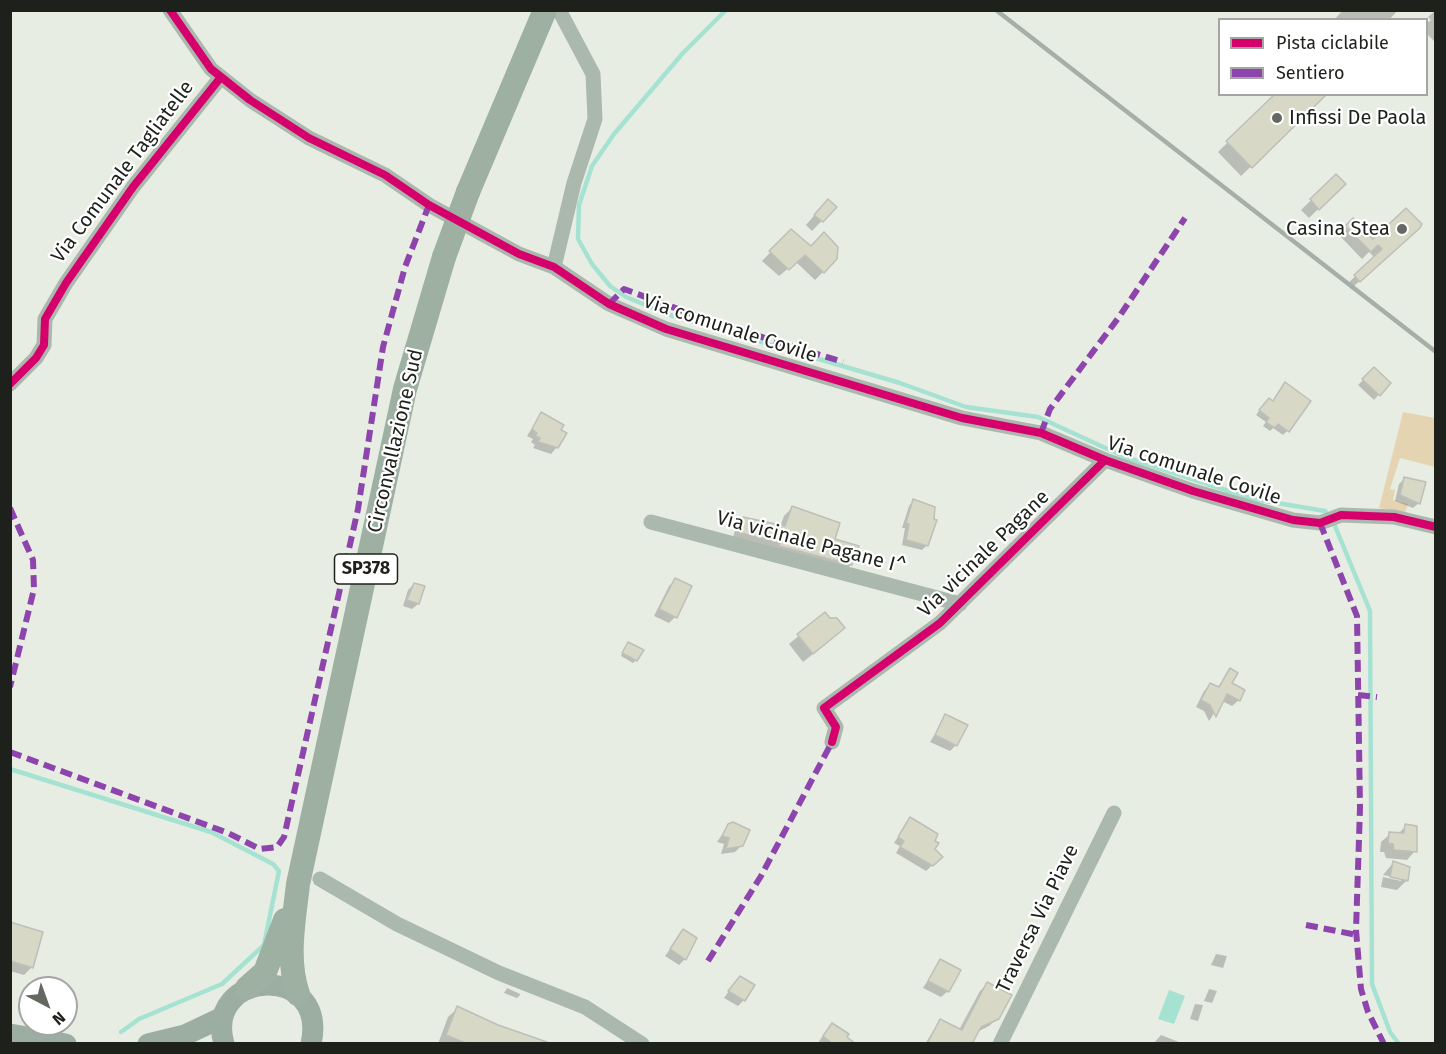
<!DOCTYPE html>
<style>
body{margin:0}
#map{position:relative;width:1446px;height:1054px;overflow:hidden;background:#e8ede3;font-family:"Fira Sans",sans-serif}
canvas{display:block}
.frame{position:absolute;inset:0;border:12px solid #1e211b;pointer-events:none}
.legend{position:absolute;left:1218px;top:18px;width:210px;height:78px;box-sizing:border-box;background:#fff;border:2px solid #a5a6a4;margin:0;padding:8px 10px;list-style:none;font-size:18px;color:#1e211b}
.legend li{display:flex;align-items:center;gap:12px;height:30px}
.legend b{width:30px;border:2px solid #a5a6a4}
.north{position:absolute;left:18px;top:976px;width:60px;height:60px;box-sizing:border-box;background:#fff;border:2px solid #a5a6a4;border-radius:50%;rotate:139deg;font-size:16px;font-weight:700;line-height:24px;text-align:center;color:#1e211b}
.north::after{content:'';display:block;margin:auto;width:21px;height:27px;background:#656861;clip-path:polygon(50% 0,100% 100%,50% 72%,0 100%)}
</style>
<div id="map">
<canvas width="1446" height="1054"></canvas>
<div class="frame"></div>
<ul class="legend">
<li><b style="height:8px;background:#d6006c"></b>Pista ciclabile</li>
<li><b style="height:8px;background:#8e44ad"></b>Sentiero</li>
</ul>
<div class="north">N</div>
</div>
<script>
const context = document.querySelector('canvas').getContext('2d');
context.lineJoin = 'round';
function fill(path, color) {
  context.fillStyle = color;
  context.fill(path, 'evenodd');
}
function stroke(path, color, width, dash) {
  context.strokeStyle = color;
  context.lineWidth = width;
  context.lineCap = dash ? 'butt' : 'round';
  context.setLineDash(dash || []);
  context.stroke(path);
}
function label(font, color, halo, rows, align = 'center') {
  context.font = font + ' "Fira Sans",sans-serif';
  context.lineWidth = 4.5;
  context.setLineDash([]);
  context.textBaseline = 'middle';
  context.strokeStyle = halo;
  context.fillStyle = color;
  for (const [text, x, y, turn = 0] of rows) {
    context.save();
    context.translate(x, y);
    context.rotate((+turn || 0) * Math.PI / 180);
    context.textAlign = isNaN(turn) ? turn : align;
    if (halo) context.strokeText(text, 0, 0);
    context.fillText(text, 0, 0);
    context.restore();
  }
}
fill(new Path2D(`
 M1403 412 1435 418V467L1400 458 1390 489 1395 490 1393 500 1408 504 1405 513 1379 508Z`), '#e4d4b2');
fill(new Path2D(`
 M1169 990 1185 996 1174 1024 1158 1019Z`), '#a6e2d2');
fill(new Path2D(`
 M1343 10H1398L1389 20H1334Z
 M1436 10V43L1426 33V24L1431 20 1428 17Z
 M1277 94H1326L1241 176 1218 152Z
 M1336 176 1344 184 1309 218 1301 210Z
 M835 207 812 231 806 225 818 211Z
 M1353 220 1373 241 1420 224 1351 289 1347 284 1375 258 1369 252 1362 259 1339 235Z
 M791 231 823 272 815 280 796 262 779 276 762 261Z
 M1374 369 1389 383 1374 400 1358 385Z
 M1281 389 1287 431 1283 435 1273 428 1270 431 1263 426 1266 422 1256 415 1264 404 1272 402Z
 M541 413 559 431 557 447 551 454 533 448 535 445 531 442 533 439 527 436Z
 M1404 479 1419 503 1413 508 1395 501 1399 484Z
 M913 501 927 545 922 550 902 545 905 528H902L909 506Z
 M792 508 833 540 851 565 843 573 732 541 736 527 744 519 780 527 784 516Z
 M675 580V617L669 623 654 616 669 586Z
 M414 584 423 587 418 604 412 609 403 606 408 590Z
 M825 614 829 620 834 637 803 662 789 644Z
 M626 646 636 660 633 663 621 656Z
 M1230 670V684L1239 700 1232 706 1222 701 1209 721 1204 711 1196 707 1204 691 1210 685 1217 688Z
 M946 716 956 745 950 751 930 742Z
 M910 819 941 857 926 871 896 853 900 846 894 843Z
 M729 825 742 845 735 852 721 854 724 844 717 842Z
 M1406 826 1417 835 1415 851 1407 860 1386 858 1384 852H1380L1381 842 1390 834H1398Z
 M1393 863 1407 880 1397 890 1381 887 1383 877 1401 881V878L1383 875Z
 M10 924 32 967 24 975 10 971Z
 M683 931 685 959 679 965 665 956Z
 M1216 954 1227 956 1223 968 1211 965Z
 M941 960 948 991 941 997 923 988Z
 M734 984 744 1000 738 1006 724 998Z
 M987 984 998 1018 989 1026 977 1032 971 1044H925L940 1020 959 1030 980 991Z
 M507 988 520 994V995L517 998 504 993Z
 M1209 989 1217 991 1212 1003 1204 1001Z
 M1195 1004 1203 1005 1198 1021 1190 1019Z
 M458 1008 527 1036 524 1044H438L448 1017Z
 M832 1025 842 1044 818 1043 826 1031Z
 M1161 1035 1184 1044H1153Z`), '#0003');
stroke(new Path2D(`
 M726 10 683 53 614 134 592 166 579 205 578 239 592 264 610 286 626 297 670 315 900 383 966 407 1038 417 1125 457 1253 499 1325 511 1335 526 1370 611 1372 984 1390 1032 1399 1044
 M10 769 211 832 273 864 279 871 264 945 222 984 139 1019 121 1032`), '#a6e2d2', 4.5);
const building = new Path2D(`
 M1275 94H1327L1252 168 1226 141Z
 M1336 174 1346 184 1319 210 1310 199Z
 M828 199 837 207 823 222 814 215Z
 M1406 208 1422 224 1420 228 1360 282 1354 275 1382 249 1378 245 1371 252 1345 226 1353 218 1373 239Z
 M791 229 811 246 824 232 838 247 837 259 824 273 805 255 789 270 769 251Z
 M1374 367 1391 383 1380 396 1362 379Z
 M1285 382 1311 401 1289 432 1278 424 1275 428 1266 422 1269 418 1259 410 1269 398 1273 401Z
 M541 412 564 425 561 430 567 433 558 448 538 442 540 438 535 436 537 433 532 429Z
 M1404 477 1426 482 1420 504 1400 495Z
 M913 499 935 507 934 519 937 520 928 546 906 540 909 524 906 523Z
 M792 506 840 523 835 539 859 546 852 565 779 546 780 542 740 533 743 517 785 526Z
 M675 578 692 586 677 618 659 609Z
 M414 583 425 586 419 604 407 600Z
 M825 612 830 618H837L845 628 813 654 797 634Z
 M628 642 644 650 637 661 622 653Z
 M1230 668 1238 673 1232 683 1245 690 1240 701 1227 694 1216 717 1210 705 1201 700 1210 683 1219 687Z
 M945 714 968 725 957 746 935 735Z
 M910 817 938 834 935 841 939 843 935 849 943 857 933 866 900 847 904 841 898 837Z
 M733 822 750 830 743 846 726 849 729 838 722 836 728 824Z
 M1405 824 1417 826V852L1394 850 1393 844 1388 843 1389 832 1404 833Z
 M1393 861 1410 867 1408 881 1390 877Z
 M10 922 43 932 33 968 10 961Z
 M683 929 697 938 686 960 670 949Z
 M940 959 961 970 949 992 928 981Z
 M740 976 755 985 745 1001 728 991Z
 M987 982 1012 995 999 1019 981 1027 972 1044H927L940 1019 962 1030Z
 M457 1006 498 1025 547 1042V1044H468L446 1035Z
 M832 1023 849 1034 847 1037 856 1044H833L823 1036Z`);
fill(building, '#d7d8c6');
stroke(building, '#bdbfb8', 1.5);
stroke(new Path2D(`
 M170 10 211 69 250 100 309 138 385 175 429 205 519 254 554 267 609 304 666 329 962 418 1041 433 1105 460 1193 491 1293 520 1320 523 1341 515 1394 517 1436 527
 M554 267 574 183 595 119 593 74 559 10
 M10 384 36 358 44 345 45 319 66 283 133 187 221 77
 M651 522 960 604
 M832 742 836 727 824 708 940 623 1105 460
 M320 879 397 924 499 973 585 1007 642 1044
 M1000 1044 1114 813`), '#abb8ae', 15);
stroke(new Path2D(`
 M10 1034 66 1044
 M148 1044 185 1035 223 1017
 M224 1044C203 969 329 962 311 1044`), '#9cada1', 21);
stroke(new Path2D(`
 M468 192 545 10
 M247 988 265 972 285 920
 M298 994C286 959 294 921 298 884L405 389 444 257`), '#9db0a2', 24);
stroke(new Path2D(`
 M996 10 1436 352`), '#a6afa7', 4.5);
stroke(new Path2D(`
 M444 257 468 192`), '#9db0a2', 24);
stroke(new Path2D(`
 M609 304 624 289 713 322 843 362
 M1041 433 1050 409 1119 317 1185 218
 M10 508 33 560 34 589 10 687
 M1320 523 1357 616 1360 808 1356 930 1361 989 1368 1012 1384 1044
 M1358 695 1377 697
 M10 752 228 833 260 849 277 847 284 837 358 509 383 347 405 267 429 205
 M1306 925 1357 935
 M708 961 761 876 832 742`), '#8e44ad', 6, [12, 6]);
stroke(new Path2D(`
 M170 10 211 69 250 100 309 138 385 175 429 205 519 254 554 267 609 304 666 329 962 418 1041 433 1105 460 1193 491 1293 520 1320 523 1341 515 1394 517 1436 527
 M10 384 36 358 44 345 45 319 66 283 133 187 221 77
 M832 742 836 727 824 708 940 623 1105 460`), '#d6006c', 8);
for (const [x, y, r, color] of [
 [1277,118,6,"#656861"],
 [1402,229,6,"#656861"]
]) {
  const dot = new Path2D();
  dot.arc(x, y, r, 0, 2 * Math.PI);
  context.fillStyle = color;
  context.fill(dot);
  stroke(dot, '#fff', 2);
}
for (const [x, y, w] of [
 [366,569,63]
]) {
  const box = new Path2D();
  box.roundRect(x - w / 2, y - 15, w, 30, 4.5);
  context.fillStyle = '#fff';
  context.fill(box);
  stroke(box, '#1e211b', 1.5);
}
label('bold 18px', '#1e211b', null, [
 ["SP378",366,569]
]);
label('20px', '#1e211b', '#fff', [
 ["Infissi De Paola",1289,118],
 ["Casina Stea",1390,229,"right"]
], 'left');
label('20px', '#1e211b', '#fff', [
 ["Via Comunale Tagliatelle",123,172,-53],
 ["Via comunale Covile",730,329,18],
 ["Circonvallazione Sud",396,441,-77],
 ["Via comunale Covile",1194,471,18],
 ["Via vicinale Pagane I^",811,543,15],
 ["Via vicinale Pagane",984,554,-44],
 ["Traversa Via Piave",1038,919,-64]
]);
</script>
